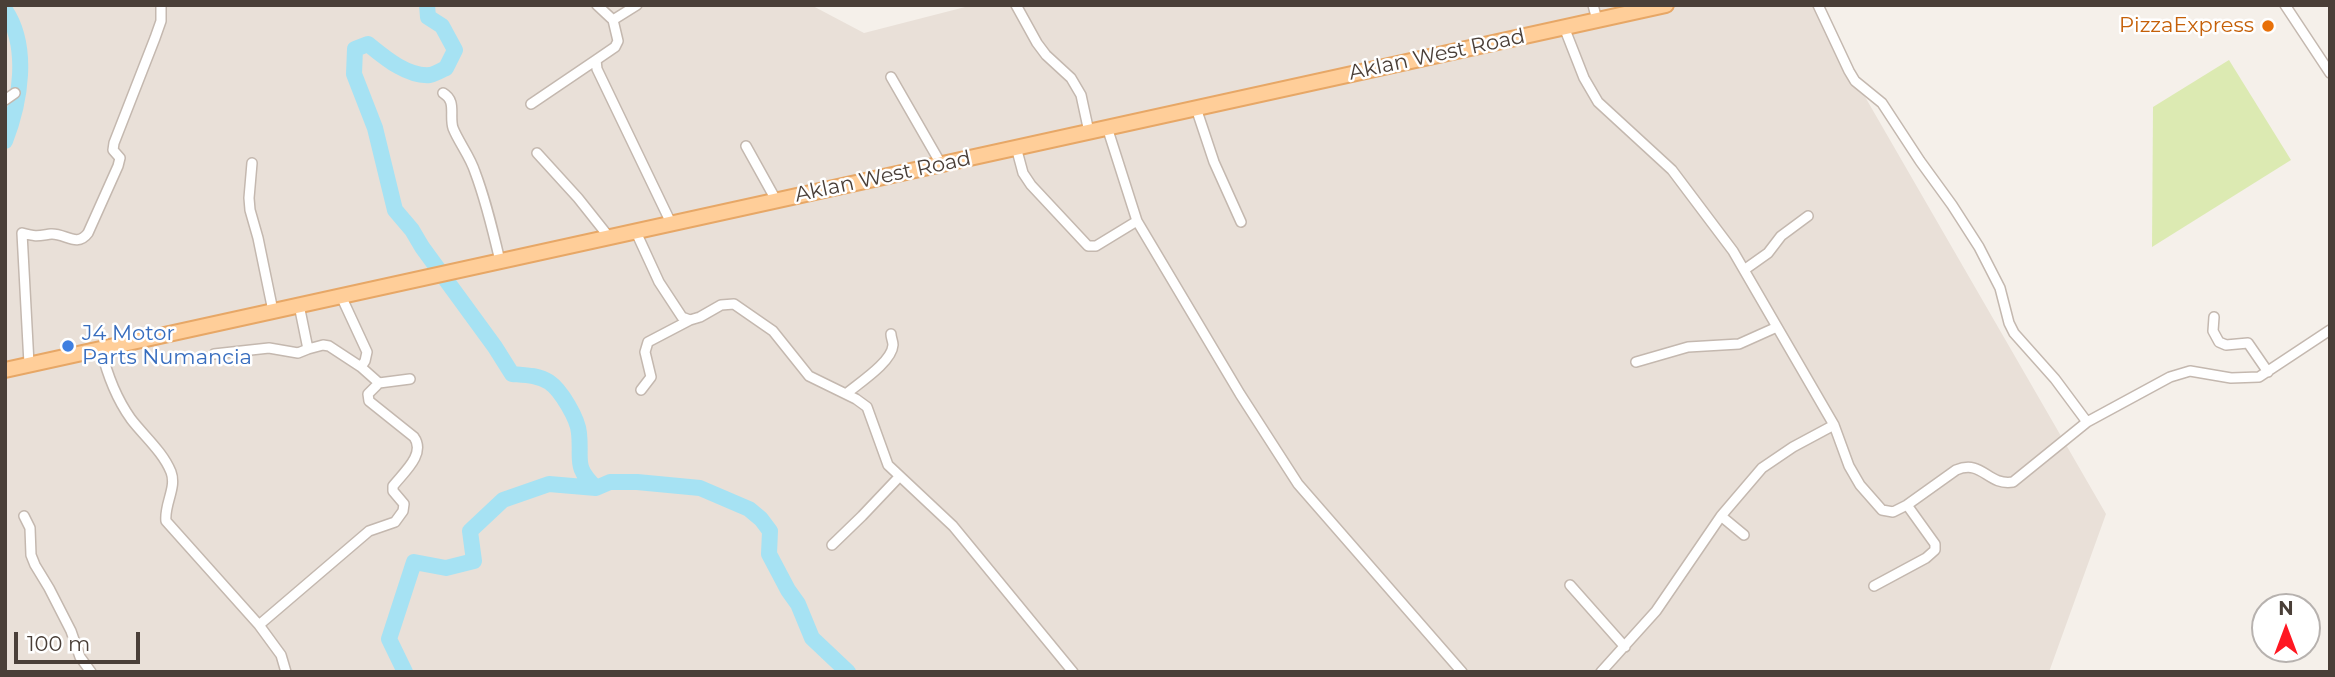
<!DOCTYPE html>
<style>
body{margin:0}
#map{position:relative;width:2335px;height:677px;overflow:hidden;background:#f5f0ea;font-family:Montserrat,sans-serif}
canvas{display:block}
.frame{position:absolute;inset:0;border:7px solid #4a3f38;pointer-events:none}
.north{position:absolute;left:2251px;top:593px;width:70px;height:70px;box-sizing:border-box;background:#fff;border:2px solid #b7b2af;border-radius:50%;rotate:0deg;font-size:19px;font-weight:700;line-height:28px;text-align:center;color:#4a3f38}
.north::after{content:'';display:block;margin:auto;width:24px;height:32px;background:#ff1722;clip-path:polygon(50% 0,100% 100%,50% 72%,0 100%)}
.scale{position:absolute;left:14px;top:632px;width:126px;height:32px;box-sizing:border-box;border:4px solid #4a3f38;border-top:0;padding-left:9px;font-size:21px;line-height:24px;white-space:nowrap;color:#4a3f38;-webkit-text-stroke:5px #fff;paint-order:stroke}
</style>
<div id="map">
<canvas width="2335" height="677"></canvas>
<div class="frame"></div>
<div class="north">N</div>
<div class="scale">100 m</div>
</div>
<script>
const context = document.querySelector('canvas').getContext('2d');
context.lineJoin = 'round';
function fill(path, color) {
  context.fillStyle = color;
  context.fill(path, 'evenodd');
}
function stroke(path, color, width, dash) {
  context.strokeStyle = color;
  context.lineWidth = width;
  context.lineCap = dash ? 'butt' : 'round';
  context.setLineDash(dash || []);
  context.stroke(path);
}
function label(font, color, halo, rows, align = 'center') {
  context.font = font + ' Montserrat,sans-serif';
  context.lineWidth = 5;
  context.setLineDash([]);
  context.textBaseline = 'middle';
  context.strokeStyle = halo;
  context.fillStyle = color;
  for (const [text, x, y, turn = 0] of rows) {
    context.save();
    context.translate(x, y);
    context.rotate((+turn || 0) * Math.PI / 180);
    context.textAlign = isNaN(turn) ? turn : align;
    if (halo) context.strokeText(text, 0, 0);
    context.fillText(text, 0, 0);
    context.restore();
  }
}
fill(new Path2D(`
 M5 5H811L864 33 973 5H1812L2106 514 2049 672H5Z`), '#e9e0d8');
fill(new Path2D(`
 M2229 60 2291 160 2152 247 2153 107Z`), '#dceab2');
stroke(new Path2D(`
 M427 5 428 17 442 26 455 50 446 68C442 70 435 74 430 75 407 77 384 57 368 44L355 49 354 74 375 128 395 210 412 230 422 247 495 347 512 374C524 375 538 375 549 382 561 390 578 419 579 433 582 461 573 466 596 488
 M5 10C30 47 20 103 5 141
 M405 672 389 639 414 562 446 568 474 561 470 531 503 500 549 484 596 488 610 482H637L700 488 749 509 761 519 770 531 769 554 788 590 798 604 812 638 848 672`), '#a6e2f3', 16);
const minor = new Path2D(`
 M597 5 613 20 618 41 615 47 596 60 597 69 671 223
 M1016 5 1037 43 1046 55 1071 78 1081 95 1089 132
 M1593 5 1597 20
 M1818 5 1849 71 1855 81 1882 103 1920 161 1952 205 1979 247 2000 288 2009 323 2014 333 2055 379 2087 422
 M2285 5 2330 73
 M613 20 637 5
 M1564 27 1584 78 1598 102 1672 170 1733 251 1834 425 1849 466 1860 485 1882 510 1893 512 1907 505 1956 470C1983 459 1987 486 2013 482L2087 422 2170 377 2190 371 2231 378 2259 377 2330 330
 M891 77 941 164
 M443 93C457 101 449 115 453 128 459 143 470 156 475 172 486 201 493 231 500 261
 M5 100 15 93
 M531 104 596 60
 M1196 108 1214 162 1241 222
 M1107 127 1137 221 1240 394 1298 484 1462 672
 M746 146 776 200
 M1016 147 1023 173 1031 185 1088 246H1096L1137 221
 M537 153 578 198 609 237
 M252 163 249 198 250 210 258 238 273 311
 M636 232 659 282 682 317 690 320 700 317 721 305 734 304 773 331 809 376 856 399 867 407 888 465 953 526 1073 672
 M1744 270 1768 253 1781 236 1808 216
 M341 296 367 352 365 361 361 367
 M2214 317 2213 331 2219 342 2226 345 2248 343 2268 372
 M101 349C107 374 116 398 131 419 144 436 163 452 171 472 177 488 164 504 166 521L259 625 281 655 286 672
 M214 354 269 348 298 353 308 349 299 305
 M1636 362 1688 347 1739 344 1777 327
 M29 364 22 233C37 237 37 236 51 234 65 233 77 248 88 233L118 166 120 158 113 150 114 143 155 38 161 21V5
 M379 383 410 379
 M641 390 651 377 645 352 648 342 690 320
 M846 394C859 383 892 362 893 345 893 341 891 338 891 334
 M24 516 30 528 31 555 35 565 49 588 71 631 80 657 91 672
 M1721 516 1744 535
 M832 545 862 516 899 477
 M1570 585 1625 647
 M1874 586 1926 558 1935 550V544L1907 505
 M259 625 369 531 395 522 403 511 404 504 393 491V486C404 472 426 454 414 437L369 401 368 394 379 383 361 367 329 346 323 345 308 349
 M1601 672 1656 611 1721 516 1762 468 1793 447 1834 425`);
const primary = new Path2D(`
 M5 370 1666 5`);
stroke(minor, '#c4b8af', 12);
stroke(primary, '#e7a766', 18);
stroke(minor, '#fff', 9);
stroke(primary, '#ffce99', 14);
for (const [x, y, r, color] of [
 [2268,26,7,"#e8710a"],
 [68,346,7,"#3f7fe0"]
]) {
  const dot = new Path2D();
  dot.arc(x, y, r, 0, 2 * Math.PI);
  context.fillStyle = color;
  context.fill(dot);
  stroke(dot, '#fff', 2.5);
}
label('21px', '#c56008', '#fff', [
 ["PizzaExpress",2254,26]
], 'right');
label('21px', '#4a3f38', '#fff', [
 ["Aklan West Road",1437,55,-12],
 ["Aklan West Road",883,177,-12]
]);
label('21px', '#366cbe', '#fff', [
 ["J4 Motor",82,334],
 ["Parts Numancia",82,358]
], 'left');
</script>
